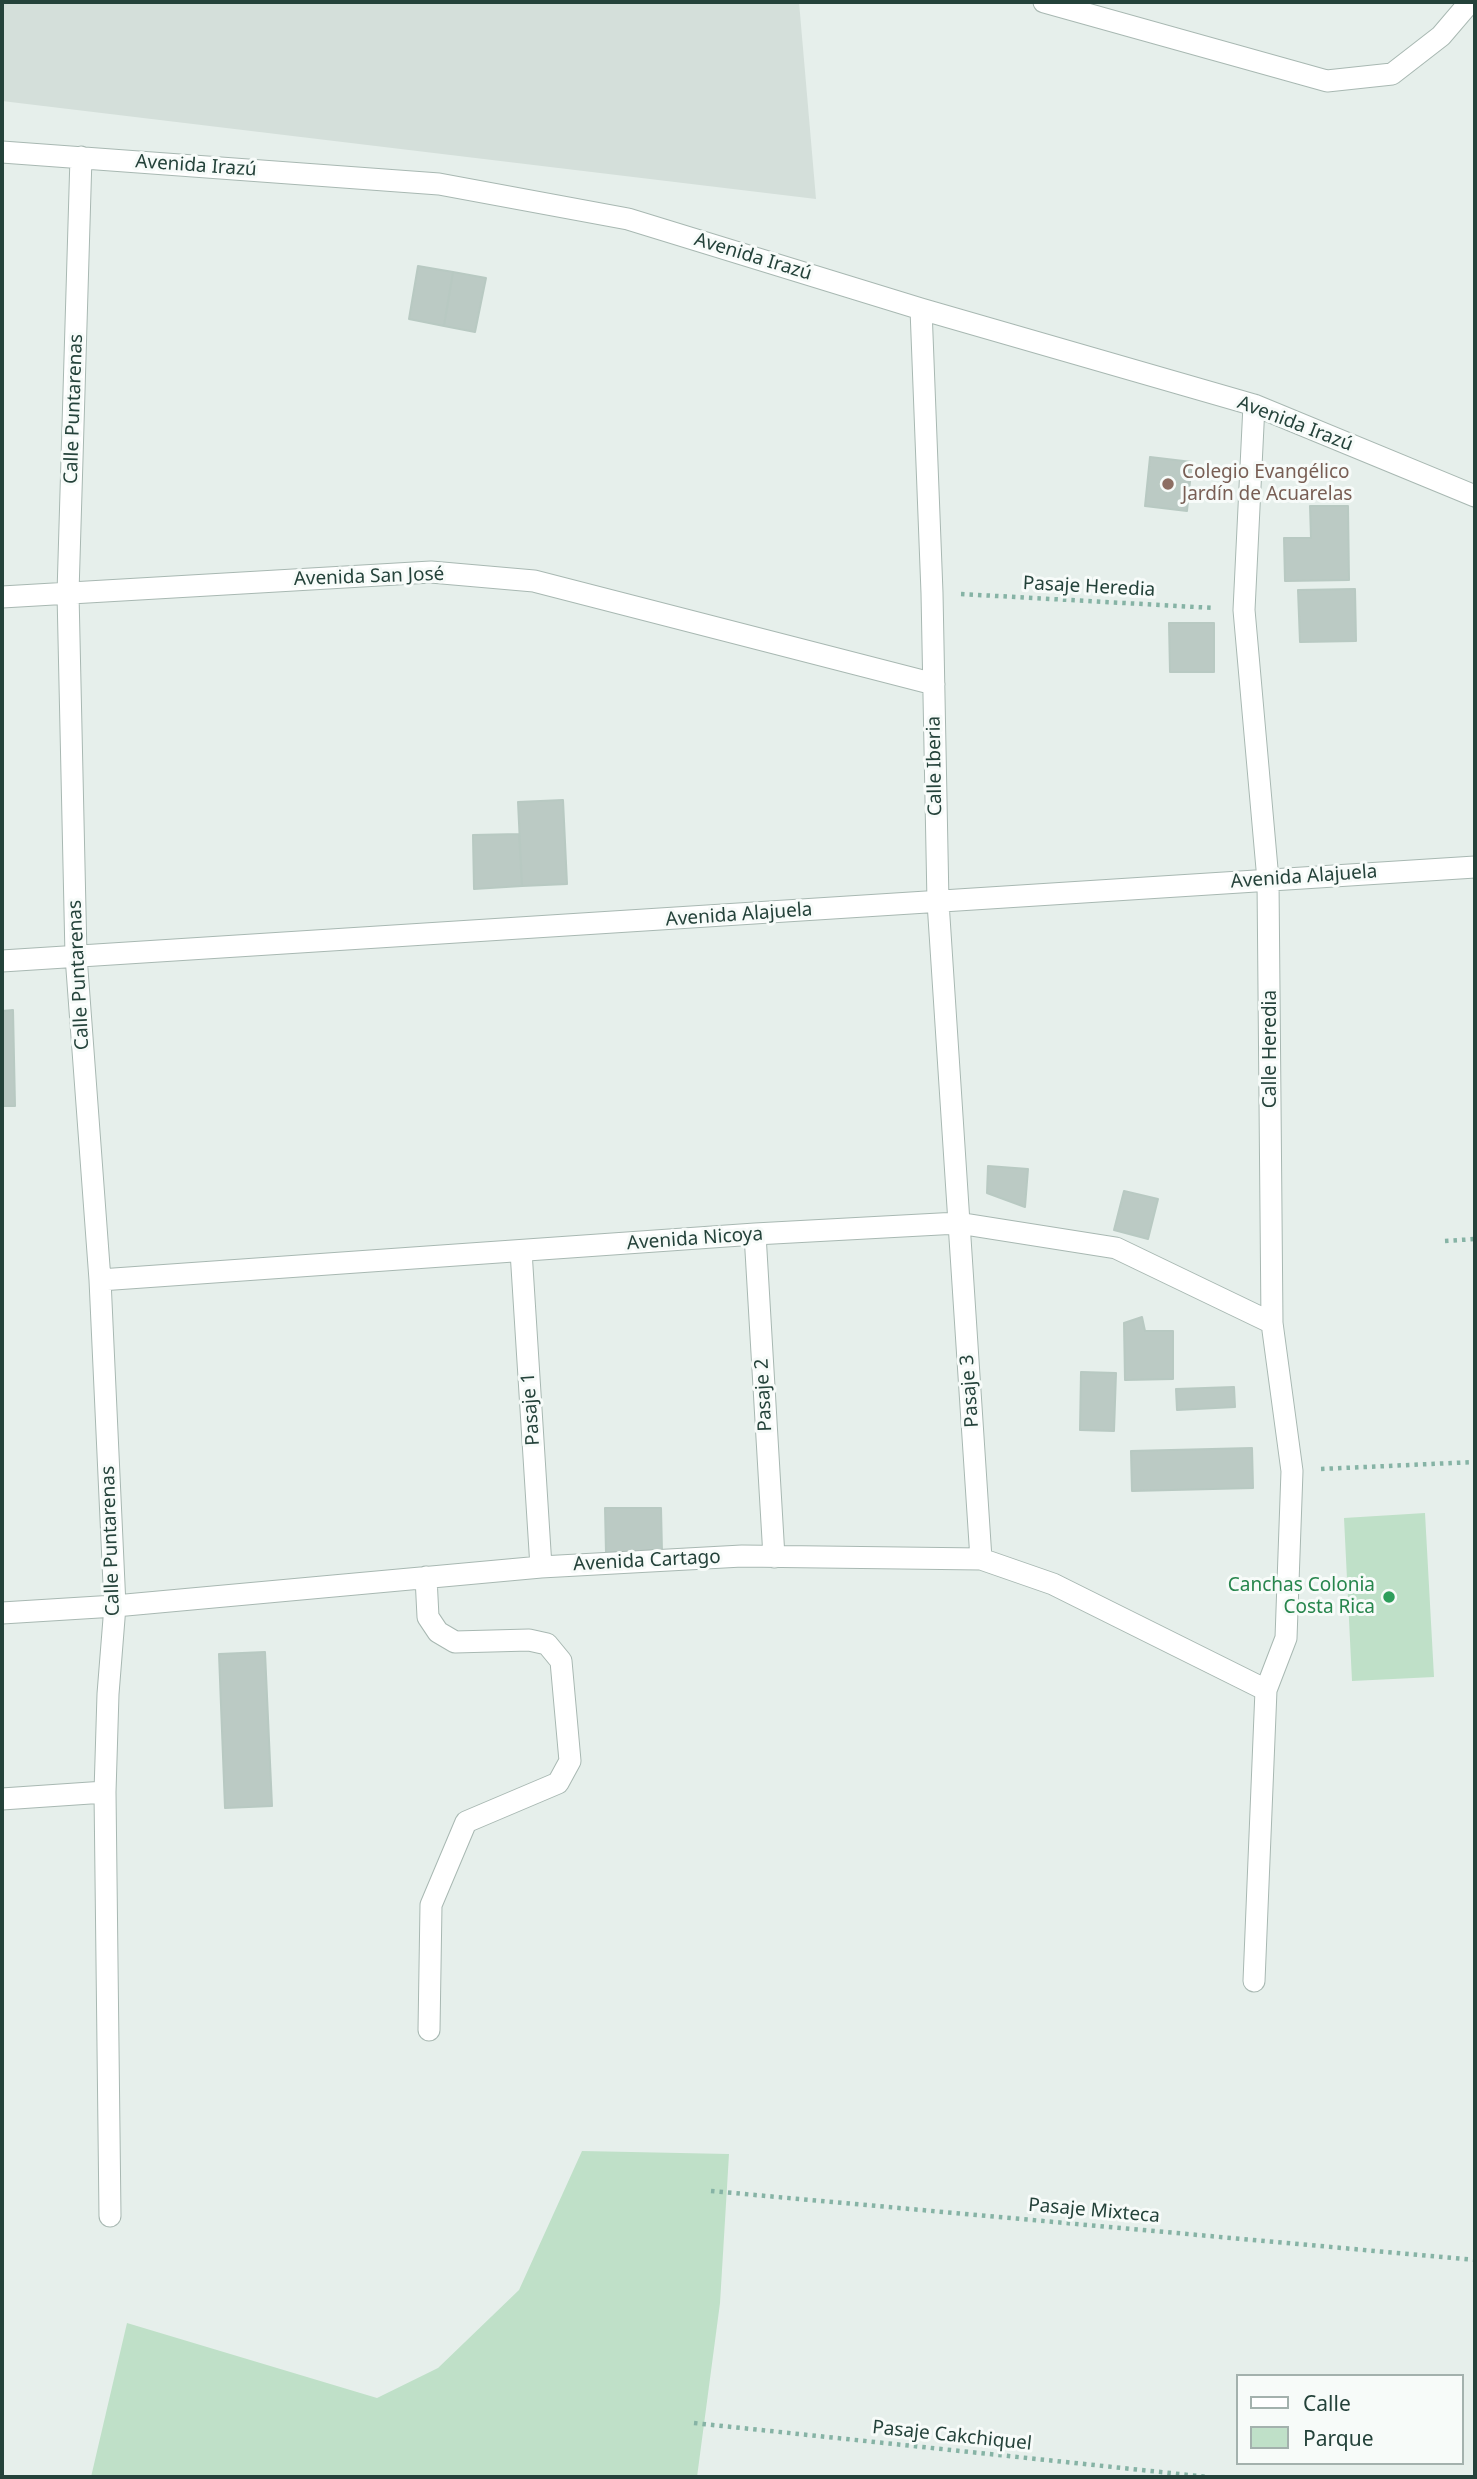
<!DOCTYPE html>
<meta charset="utf-8">
<style>
body{margin:0}
#map{position:relative;width:1477px;height:2479px;overflow:hidden;background:#e6efeb;font-family:"Noto Sans",sans-serif}
canvas{display:block}
.frame{position:absolute;inset:0;border:4px solid #24423a;pointer-events:none}
.legend{position:absolute;left:1236px;top:2374px;width:228px;height:91px;box-sizing:border-box;background:#f7fbf9;border:2px solid #a3b1ad;margin:0;padding:9px 12px;list-style:none;font-size:21px;color:#24423a}
.legend li{display:flex;align-items:center;gap:14px;height:35px}
.legend b{width:35px;border:2px solid #a3b1ad}
</style>
<div id="map">
<canvas width="1477" height="2479"></canvas>
<div class="frame"></div>
<ul class="legend">
<li><b style="height:9px;background:#fff"></b>Calle</li>
<li><b style="height:19px;background:#bfe0c8"></b>Parque</li>
</ul>
</div>
<script>
const context = document.querySelector('canvas').getContext('2d');
context.lineJoin = 'round';
function fill(path, color) {
  context.fillStyle = color;
  context.fill(path, 'evenodd');
}
function stroke(path, color, width, dash) {
  context.strokeStyle = color;
  context.lineWidth = width;
  context.lineCap = dash ? 'butt' : 'round';
  context.setLineDash(dash || []);
  context.stroke(path);
}
function label(font, color, halo, rows, align = 'center') {
  context.font = font + ' "Noto Sans",sans-serif';
  context.lineWidth = 6;
  context.setLineDash([]);
  context.textBaseline = 'middle';
  context.strokeStyle = halo;
  context.fillStyle = color;
  for (const [text, x, y, turn = 0] of rows) {
    context.save();
    context.translate(x, y);
    context.rotate((+turn || 0) * Math.PI / 180);
    context.textAlign = isNaN(turn) ? turn : align;
    if (halo) context.strokeText(text, 0, 0);
    context.fillText(text, 0, 0);
    context.restore();
  }
}
fill(new Path2D(`
 M2 2H799L816 199 2 101Z`), '#d4dfda');
fill(new Path2D(`
 M1425 1513 1434 1677 1352 1681 1344 1518Z
 M582 2151 729 2154 720 2303 697 2477H91L127 2323 377 2398 438 2368 519 2290Z`), '#bfe0c8');
const building = new Path2D(`
 M418 266 453 272 444 326 409 319Z
 M453 272 486 278 475 332 444 326Z
 M1150 457 1192 462 1187 511 1145 506Z
 M1310 506H1348L1349 580 1285 581 1284 538H1311Z
 M1355 589 1356 641 1300 642 1298 590Z
 M1169 623H1214V672H1170Z
 M563 800 567 884 522 886 518 802Z
 M519 834 522 886 474 889 473 835Z
 M13 1010 15 1106H2V1011Z
 M988 1166 1028 1169 1025 1207 987 1193Z
 M1124 1191 1158 1199 1148 1239 1114 1230Z
 M1142 1317 1145 1331H1173V1379L1125 1380 1124 1323Z
 M1081 1372 1116 1373 1114 1431 1080 1430Z
 M1234 1387 1235 1407 1177 1410 1176 1389Z
 M1252 1448 1253 1488 1132 1491 1131 1451Z
 M605 1508H661L662 1552 606 1553Z
 M265 1652 272 1806 225 1808 219 1654Z`);
fill(building, '#bbcac4');
stroke(building, '#b8c9c2', 2);
const minor = new Path2D(`
 M1044 2 1327 81 1392 74 1441 36 1470 2
 M2 152 439 184 628 219 921 309 1254 405 1475 496
 M81 157 68 593 76 956 100 1280 115 1606 108 1694 105 1792 110 2216
 M921 309 932 593 938 902 981 1559
 M1254 405 1244 610 1268 880 1272 1323 1292 1471 1286 1638 1266 1690 1254 1981
 M2 597 431 572 534 581 934 684
 M2 961 1475 867
 M755 1234 774 1557
 M521 1251 541 1567
 M100 1280 755 1234 958 1223 1116 1248 1272 1323
 M426 1577 428 1617 438 1632 455 1642 529 1640 547 1644 561 1661 570 1761 558 1783 466 1822 431 1905 429 2030
 M2 1613 115 1606 541 1567 742 1556 981 1559 1053 1584 1266 1690
 M2 1799 105 1792`);
stroke(minor, '#a8b8b2', 23);
stroke(new Path2D(`
 M961 594 1214 608
 M1445 1241 1475 1239
 M1321 1469 1475 1462
 M711 2191 1475 2260
 M694 2423 1208 2477`), '#86b3a5', 4.5, [3.5, 5]);
stroke(minor, '#fff', 21);
for (const [x, y, r, color] of [
 [1168,484,7,"#8d6e63"],
 [1389,1597,7,"#2e9e5b"]
]) {
  const dot = new Path2D();
  dot.arc(x, y, r, 0, 2 * Math.PI);
  context.fillStyle = color;
  context.fill(dot);
  stroke(dot, '#f7fbf9', 2.5);
}
label('19px', '#24423a', '#f7fbf9', [
 ["Avenida Irazú",196,166,4],
 ["Avenida Irazú",753,257,17],
 ["Calle Puntarenas",74,409,-88],
 ["Avenida Irazú",1295,424,21],
 ["Avenida San José",369,577,-2],
 ["Pasaje Heredia",1089,587,3],
 ["Calle Iberia",935,766,-91],
 ["Avenida Alajuela",1304,877,-4],
 ["Avenida Alajuela",739,915,-4],
 ["Calle Puntarenas",79,975,-93],
 ["Calle Heredia",1271,1049,-90],
 ["Avenida Nicoya",695,1239,-4],
 ["Pasaje 3",970,1391,-94],
 ["Pasaje 2",764,1395,-93],
 ["Pasaje 1",531,1409,-94],
 ["Calle Puntarenas",111,1541,-92],
 ["Avenida Cartago",647,1561,-3],
 ["Pasaje Mixteca",1094,2211,5],
 ["Pasaje Cakchiquel",952,2436,6]
]);
label('19px', '#785e54', '#f7fbf9', [
 ["Colegio Evangélico",1182,473],
 ["Jardín de Acuarelas",1182,495]
], 'left');
label('19px', '#27864d', '#f7fbf9', [
 ["Canchas Colonia",1375,1586],
 ["Costa Rica",1375,1608]
], 'right');
</script>
